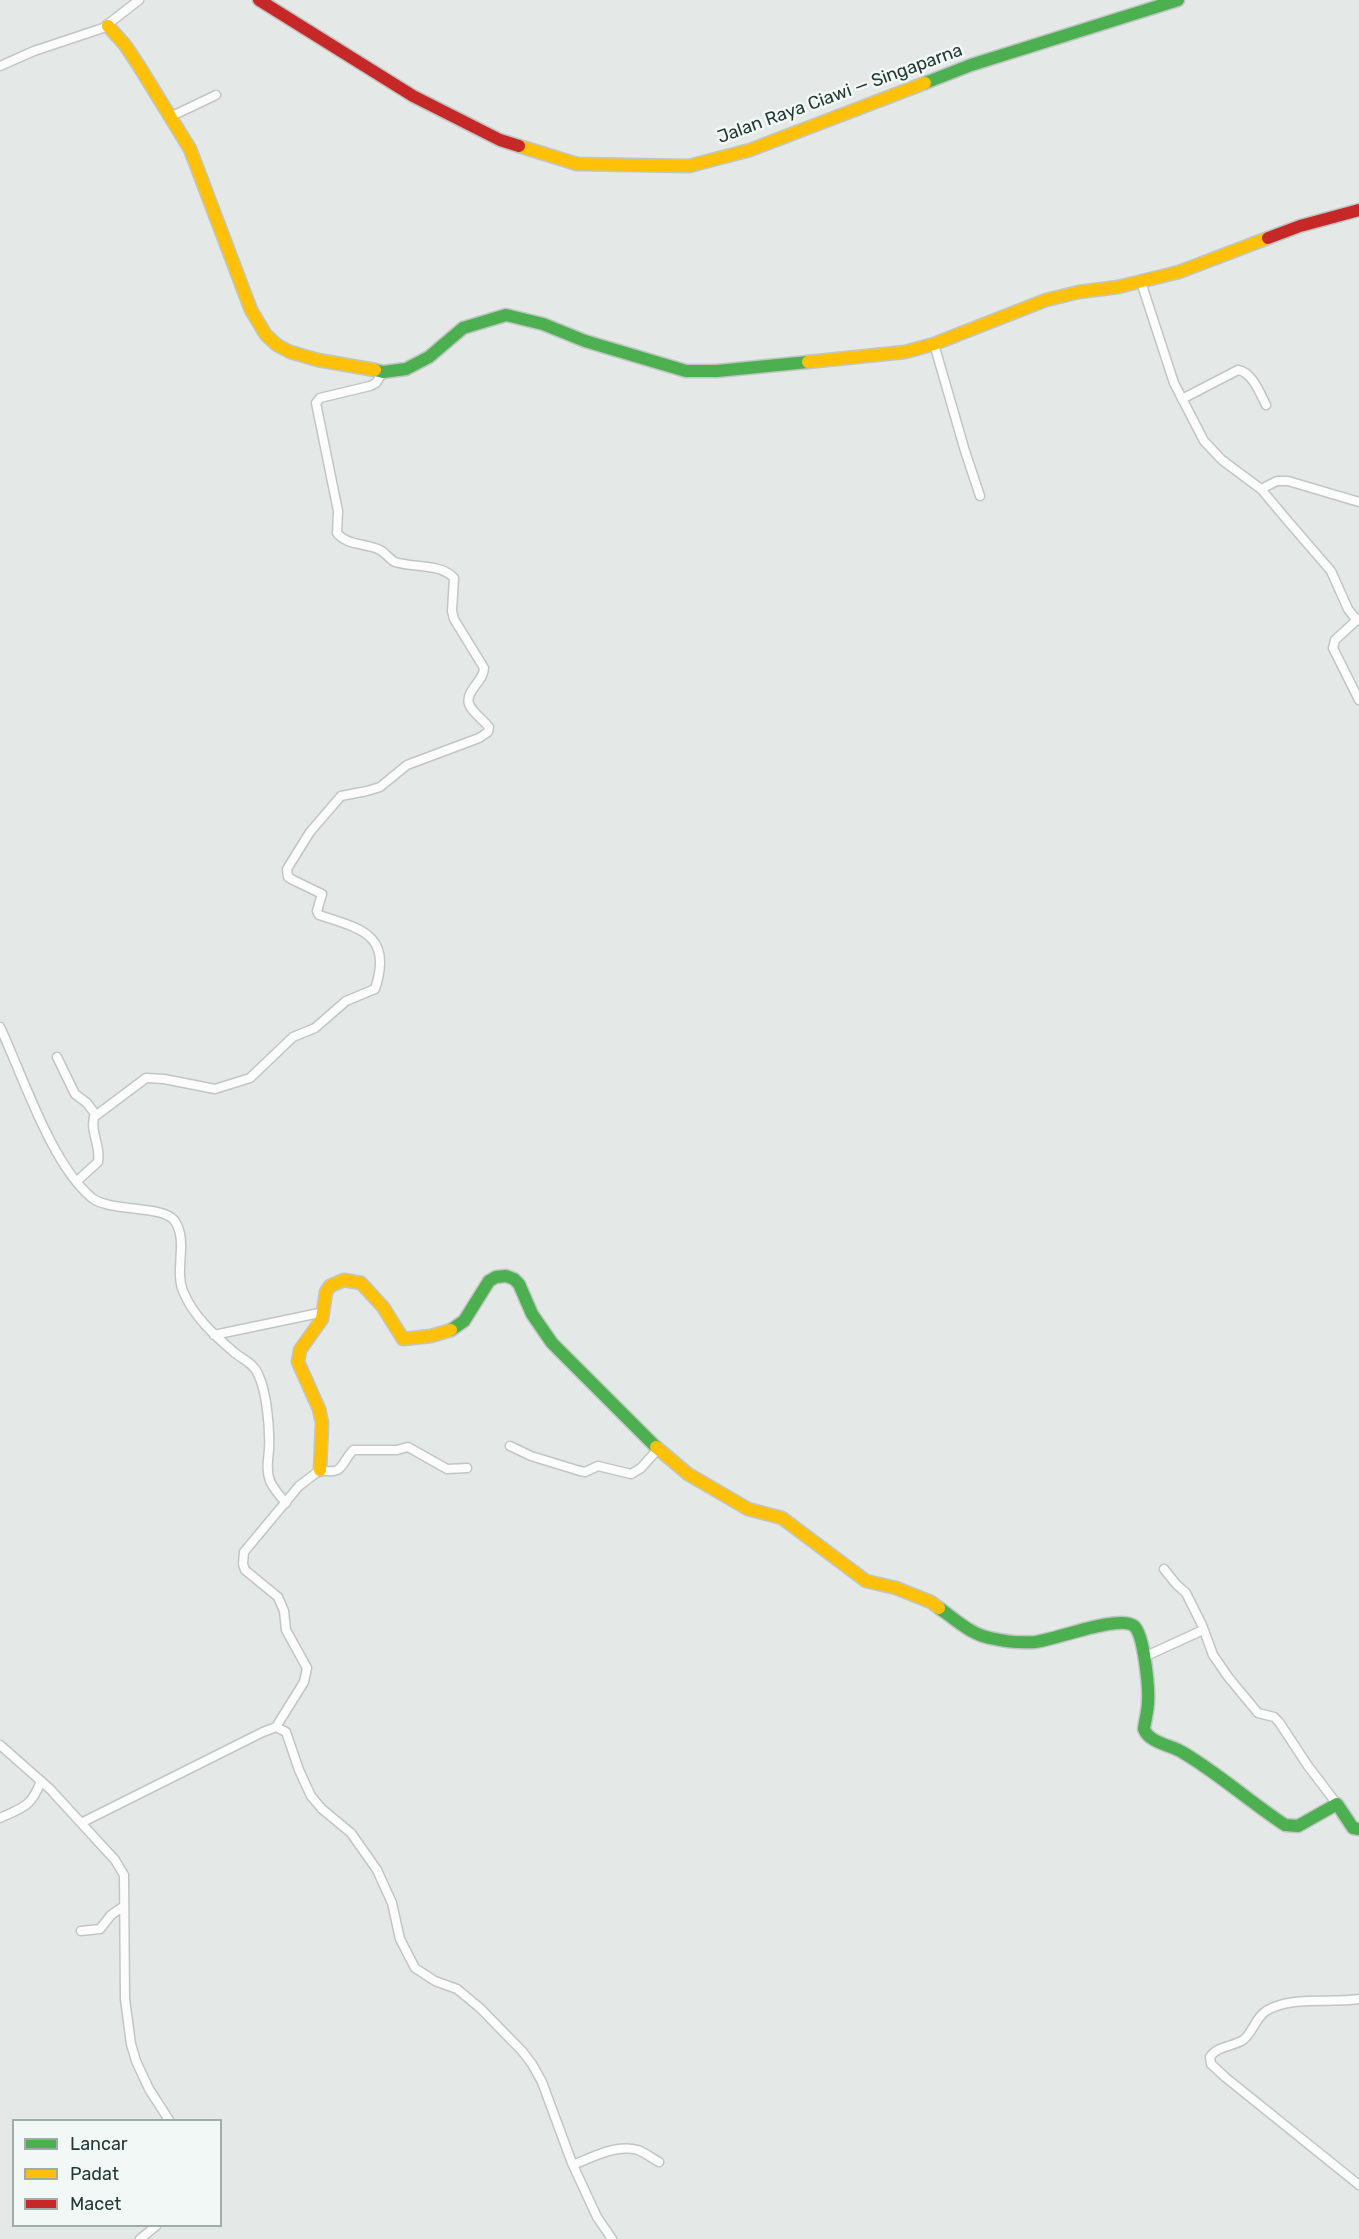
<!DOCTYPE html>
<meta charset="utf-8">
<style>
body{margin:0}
#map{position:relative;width:1359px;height:2239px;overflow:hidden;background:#e4e9e7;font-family:Rubik,sans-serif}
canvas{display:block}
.legend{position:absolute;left:12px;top:2119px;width:210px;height:108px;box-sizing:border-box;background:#f2f8f5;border:2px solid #9faca8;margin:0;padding:8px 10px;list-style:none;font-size:18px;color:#233a35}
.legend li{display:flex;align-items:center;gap:12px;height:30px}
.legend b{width:30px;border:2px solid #9faca8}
</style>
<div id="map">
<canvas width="1359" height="2239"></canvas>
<ul class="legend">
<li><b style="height:8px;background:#4caf50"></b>Lancar</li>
<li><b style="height:8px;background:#ffc107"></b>Padat</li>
<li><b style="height:8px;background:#c62828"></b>Macet</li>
</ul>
</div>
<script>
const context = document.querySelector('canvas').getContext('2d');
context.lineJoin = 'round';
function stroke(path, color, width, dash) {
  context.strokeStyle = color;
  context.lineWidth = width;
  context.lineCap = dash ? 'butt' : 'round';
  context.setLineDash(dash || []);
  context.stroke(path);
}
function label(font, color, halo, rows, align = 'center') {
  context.font = font + ' Rubik,sans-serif';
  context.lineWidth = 5;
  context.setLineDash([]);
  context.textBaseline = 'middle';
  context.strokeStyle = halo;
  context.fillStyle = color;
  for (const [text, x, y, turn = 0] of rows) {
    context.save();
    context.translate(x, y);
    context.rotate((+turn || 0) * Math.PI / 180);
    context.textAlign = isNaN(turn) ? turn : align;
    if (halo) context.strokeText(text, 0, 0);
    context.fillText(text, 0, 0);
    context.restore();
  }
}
const street = new Path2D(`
 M0 66 34 51 103 28 139 0
 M170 117 216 95
 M1141 282 1174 383 1204 441 1222 460 1261 489 1287 520 1331 571 1348 609 1355 618 1359 620
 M934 344 965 451 980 496
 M1182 399 1238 370C1252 372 1260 393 1266 405
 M1261 489 1277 481H1288L1359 502
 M1358 619 1335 640 1333 648 1359 700
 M0 1027C23 1076 51 1164 92 1198 110 1212 162 1205 174 1220 189 1240 174 1269 183 1291 193 1316 215 1336 235 1353 244 1360 254 1364 258 1374 267 1392 270 1430 269 1450 268 1460 266 1471 270 1481 274 1490 280 1496 286 1503
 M57 1057 75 1094 87 1103 96 1115
 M77 1181 98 1162C101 1145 90 1133 94 1117L146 1078 164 1079 215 1089 250 1078 293 1037 315 1028 346 1001 375 989C393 935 362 929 319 915L317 911 322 894 293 880 288 877 287 869 310 832 341 796 367 791 380 787 407 765 479 738 488 732 489 727C483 720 472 712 469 704 465 691 484 681 484 668L454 619 452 611 454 578C440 563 413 568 395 562 389 559 386 553 380 550 367 543 347 546 337 533L338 511 316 403 320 398 370 386 376 383 383 372
 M214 1335 324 1312
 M510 1446 531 1456 580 1471 585 1472 598 1466 631 1474 641 1468 658 1449
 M1164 1569 1176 1584 1186 1593 1202 1625 1213 1655 1229 1678 1258 1713 1274 1717 1279 1722 1308 1766 1337 1804
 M1144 1657 1203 1630
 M276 1727 304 1682 307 1668 286 1630 284 1611 278 1597 245 1570 243 1564 244 1552 299 1486 320 1470C344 1475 340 1465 353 1450H397L408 1447 447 1469 467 1468
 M0 1745 50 1789 115 1860 124 1875 125 1999 131 2044 136 2061 149 2089 169 2120
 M0 1818C24 1807 31 1807 41 1781
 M81 1823 263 1732 276 1727 286 1732 299 1770 311 1796 322 1809 351 1833 377 1870 392 1903 400 1939 415 1968 435 1981 457 1989 480 2008 522 2051 532 2064 542 2082 572 2163 597 2217 612 2239
 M81 1931 100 1929 111 1915 124 1906
 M1359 1999C1329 2004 1293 1995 1266 2011 1255 2018 1253 2033 1243 2040 1232 2047 1217 2046 1210 2057L1211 2064 1225 2077 1359 2185
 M573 2165C593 2157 616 2144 638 2150 645 2153 652 2158 659 2162
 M140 2239 156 2226`);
const fast = new Path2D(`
 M925 83 971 65 1178 0
 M375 370 383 372 406 369 429 357 463 328 506 315 543 324 585 341 686 371H717L808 362
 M451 1330 464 1321 489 1281 496 1277 506 1276 514 1279 519 1284 532 1314 552 1343 656 1447
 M939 1608C955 1619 970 1634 990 1638 1003 1641 1022 1643 1035 1642 1055 1640 1119 1614 1134 1626 1144 1634 1149 1688 1148 1702 1148 1711 1145 1720 1144 1729 1149 1743 1171 1745 1182 1752 1218 1773 1250 1802 1285 1825L1298 1826 1337 1804 1353 1828 1359 1829`);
const slow = new Path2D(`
 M108 26 125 45 139 66 190 149 251 310 266 335 277 345 290 352 318 360 375 370
 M519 146 577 164 689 166 750 150 925 83
 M808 362 905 352 934 344 1046 300 1079 292 1118 287 1179 272 1268 238
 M656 1447 688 1474 748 1509 782 1518 866 1581 896 1588 931 1602 939 1608
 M320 1470 322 1423 319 1409 298 1362 300 1350 322 1319 326 1292 330 1286 344 1280 361 1283 383 1307 403 1339 431 1336 451 1330`);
const jam = new Path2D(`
 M259 0 413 96 500 140 519 146
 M1268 238 1300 226 1359 210`);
stroke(street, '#c1c6c4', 11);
stroke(fast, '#c0c6c4', 15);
stroke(slow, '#c0c6c4', 15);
stroke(jam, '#c0c6c4', 15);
stroke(street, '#fbfcfb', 8);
stroke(fast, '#4caf50', 12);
stroke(slow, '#ffc107', 12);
stroke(jam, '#c62828', 12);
label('18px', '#233a35', '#f2f8f5', [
 ["Jalan Raya Ciawi — Singaparna",840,94,-20]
]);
</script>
